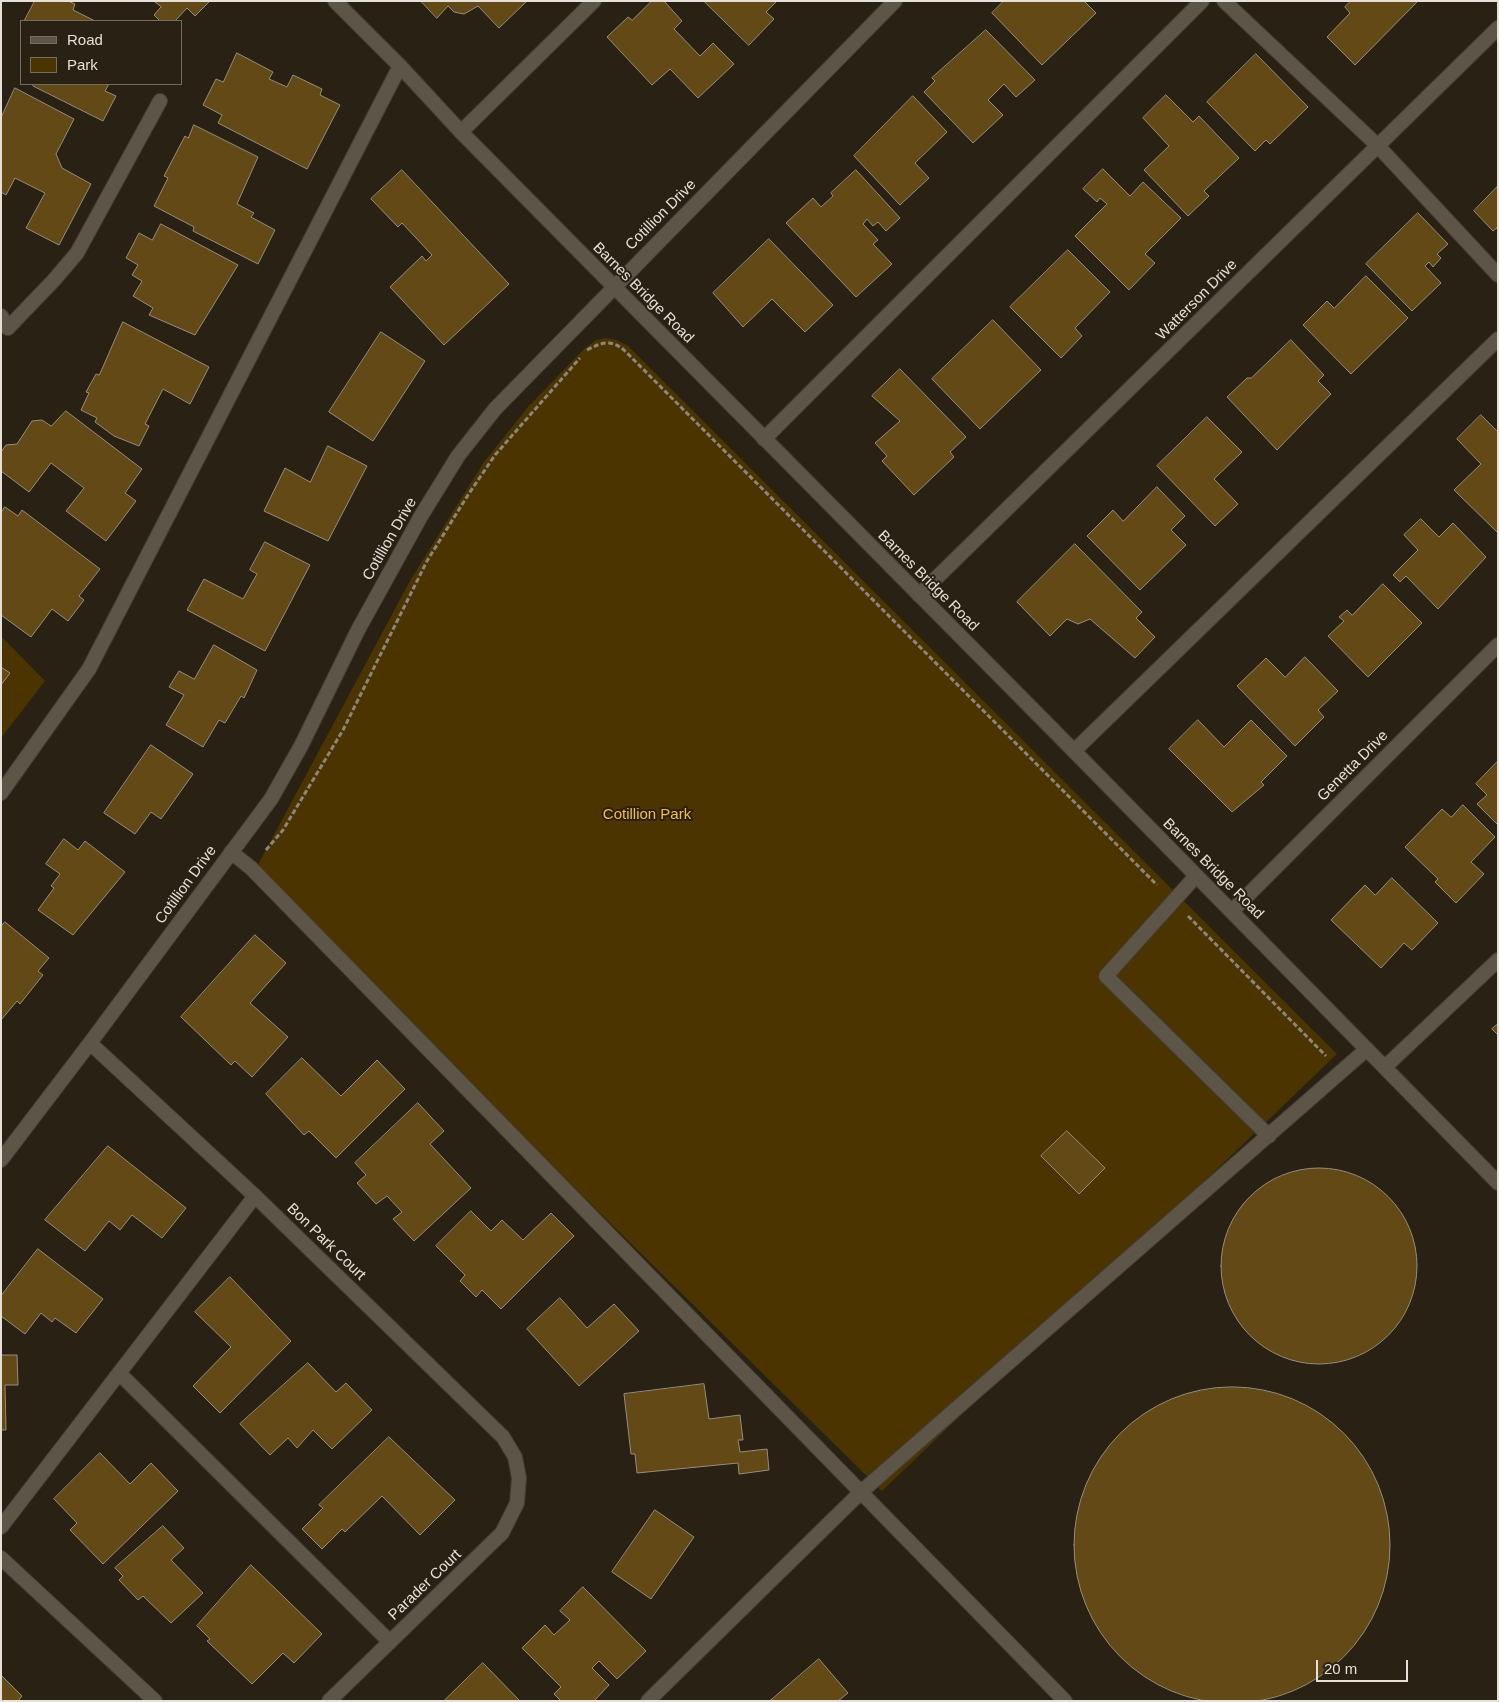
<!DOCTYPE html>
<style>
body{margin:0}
#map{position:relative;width:1499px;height:1702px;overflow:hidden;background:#282114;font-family:Arial,sans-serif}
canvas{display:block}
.frame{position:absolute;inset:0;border:2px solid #e5e0d8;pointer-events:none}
.legend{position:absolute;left:20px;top:20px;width:162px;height:65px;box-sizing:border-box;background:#282114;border:1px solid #746d62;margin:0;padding:6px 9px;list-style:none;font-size:15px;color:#e5e0d8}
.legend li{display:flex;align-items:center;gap:10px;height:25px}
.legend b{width:25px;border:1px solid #746d62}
.scale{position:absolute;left:1316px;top:1660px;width:92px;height:22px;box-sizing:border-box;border:2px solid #e5e0d8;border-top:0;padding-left:6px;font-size:15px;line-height:18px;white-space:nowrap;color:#e5e0d8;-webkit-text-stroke:4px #282114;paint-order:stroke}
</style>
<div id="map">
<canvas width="1499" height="1702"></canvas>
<div class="frame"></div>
<ul class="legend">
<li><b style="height:6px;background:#5d5547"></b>Road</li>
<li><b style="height:14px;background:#4b3400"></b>Park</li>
</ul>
<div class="scale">20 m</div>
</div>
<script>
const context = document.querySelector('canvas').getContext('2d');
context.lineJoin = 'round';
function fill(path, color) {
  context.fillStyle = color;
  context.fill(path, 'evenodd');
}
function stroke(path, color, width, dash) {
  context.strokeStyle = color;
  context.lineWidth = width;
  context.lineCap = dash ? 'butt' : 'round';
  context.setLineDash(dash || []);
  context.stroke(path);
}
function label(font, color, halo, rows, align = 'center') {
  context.font = font + ' Arial,sans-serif';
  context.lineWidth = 4;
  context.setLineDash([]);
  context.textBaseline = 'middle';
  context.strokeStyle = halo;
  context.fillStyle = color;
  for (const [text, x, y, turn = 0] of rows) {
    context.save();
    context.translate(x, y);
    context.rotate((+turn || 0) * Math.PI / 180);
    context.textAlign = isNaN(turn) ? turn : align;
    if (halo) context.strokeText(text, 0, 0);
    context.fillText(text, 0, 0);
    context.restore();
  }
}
fill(new Path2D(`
 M606 338 616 340 627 345 1337 1054 882 1491 254 872 411 579 484 462 528 407 583 350 596 340Z
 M1 636 45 681 1 738Z`), '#4b3400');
const building = new Path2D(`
 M35 1H68L75 4 73 10 95 21H27L25 20Z
 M154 1H210L195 16 187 8 175 21H160L154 15 161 7Z
 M421 1H527L499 28 478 6 464 14 454 12 448 6 437 18Z
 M652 1H664L682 21 674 29 700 56 713 43 734 64 698 98 670 69 652 85 607 37 628 17 632 20Z
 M704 1H777L766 12 774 19 749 45Z
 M1004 1H1084L1096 13 1042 65 992 13Z
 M1351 1H1418L1355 65 1327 37 1350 13 1345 7Z
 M986 30 1035 80 1016 97 1004 84 988 100 1003 115 973 143 924 92 935 81 932 78Z
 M237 53 273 72 269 79 287 87 293 75 322 89 320 95 340 105 307 169 218 123 222 115 203 105 216 79 223 82Z
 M1256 54 1308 107 1270 144 1266 140 1255 151 1207 102Z
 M34 84H109L105 91 116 96 103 121 33 86Z
 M15 88 74 119 56 154 62 168 91 184 59 245 26 228 45 193 15 178 6 195 1 192V118Z
 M1166 95 1193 122 1199 116 1239 158 1204 191 1209 196 1188 216 1144 170 1169 146 1143 118Z
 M913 96 947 132 915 163 929 178 900 205 854 156Z
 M194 125 258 157 237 204 254 213 251 217 275 230 258 264 193 231 194 227 154 206 168 178 164 176 185 136 188 138Z
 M1103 169 1130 196 1143 182 1181 218 1145 254 1155 263 1129 290 1075 236 1107 204 1100 198 1097 202 1083 189Z
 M402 170 509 284 444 345 390 287 422 256 426 261 432 255 402 223 398 227 371 199Z
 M856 170 900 218 886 231 878 222 873 226 867 219 863 224 878 240 873 244 892 264 856 297 786 223 813 198 821 207 833 196 831 193Z
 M1498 186V227L1493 231 1474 211Z
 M1418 213 1448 244 1437 254 1441 258 1433 267 1429 262 1425 266 1441 283 1412 311 1366 264Z
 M161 224 238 265 195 335 149 315 153 308 133 296 142 281 132 275 138 265 126 258 139 233 152 240Z
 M769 239 833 305 805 332 772 299 743 327 713 293Z
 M1068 250 1110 292 1075 328 1082 336 1061 358 1010 307Z
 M1366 276 1408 318 1351 374 1303 325 1327 301 1334 308Z
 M993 320 1041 370 980 429 932 379Z
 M123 322 209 367 190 404 163 389 145 424 149 426 139 446 114 436 95 422 97 418 81 410 89 393 86 392 96 374 99 375Z
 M381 332 425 361 373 441 329 412Z
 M1291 340 1324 375 1318 381 1331 394 1277 450 1227 397 1247 378H1251Z
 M900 369 966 437 950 452 954 457 914 495 882 461 887 456 875 443 900 421 872 396Z
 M66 411 142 469 125 493 136 501 106 541 66 511 84 488 51 463 29 492 1 471V452L6 445 17 444 32 421 42 420 51 426Z
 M1481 415 1498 432V533L1454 490 1481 464 1457 439Z
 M1207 417 1242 452 1214 479 1238 504 1215 526 1157 466Z
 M328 446 367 466 328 541 264 511 285 468 310 482Z
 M1157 487 1185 516 1171 530 1186 545 1140 590 1087 536 1113 510 1123 521Z
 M5 507 18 516 22 510 100 569 79 596 84 600 68 621 52 609 31 637 1 615V513Z
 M1421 519 1439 537 1453 523 1486 557 1438 609 1406 576 1400 582 1393 575 1418 550 1404 535Z
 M265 542 310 565 265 651 187 610 204 579 243 599 257 574 250 570Z
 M1075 544 1142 612 1136 618 1155 637 1135 658 1090 619 1078 624 1067 619 1050 636 1017 602Z
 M1383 584 1422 623 1368 677 1328 636 1344 621 1339 617 1347 610 1352 615Z
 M214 645 257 670 244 698 241 696 225 723 219 720 203 747 166 725 184 695 169 687 179 671 194 679Z
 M1305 657 1338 691 1318 710 1324 717 1295 746 1237 686 1266 658 1285 677Z
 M1 667 10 673 1 685Z
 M1198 720 1224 747 1251 720 1287 756 1261 782 1264 785 1232 812 1169 749Z
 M151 745 193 774 161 819 151 812 135 834 104 813Z
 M1498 761V825L1477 804 1487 795 1476 784Z
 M1463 805 1495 837 1471 862 1484 874 1456 903 1435 882 1438 879 1405 847 1442 809 1451 817Z
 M64 839 78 850 85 841 125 872 73 935 38 910 54 888 51 886 60 874 46 864Z
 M1392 878 1438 923 1412 950 1404 943 1381 968 1331 920 1365 885 1375 895Z
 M5 922 49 958 38 971 43 975 20 1004 17 1001 1 1020V927Z
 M255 935 286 963 250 1003 288 1037 252 1077 235 1061 231 1065 181 1017Z
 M1498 1024V1035L1492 1029Z
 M302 1058 341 1096 377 1060 405 1089 336 1158 309 1131 304 1135 266 1094Z
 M418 1103 444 1131 430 1144 471 1188 414 1241 393 1219 402 1212 387 1196 376 1204 357 1183 366 1175 355 1163Z
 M1067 1131 1105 1168 1079 1194 1041 1156Z
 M108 1146 186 1208 162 1238 132 1215 120 1230 109 1221 85 1251 45 1220Z
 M1221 1266a98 98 0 1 1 196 0a98 98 0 1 1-196 0Z
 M471 1211 491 1231 502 1220 523 1240 551 1213 574 1236 501 1309 482 1290 476 1297 460 1281 465 1275 436 1246Z
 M38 1249 103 1299 76 1333 55 1318 52 1322 41 1313 25 1334 1 1316V1296Z
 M230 1277 291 1341 220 1413 193 1386 231 1347 195 1312Z
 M560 1298 587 1328 614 1304 639 1331 579 1386 527 1329Z
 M1 1355H17L18 1385H5L6 1430H1Z
 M308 1363 336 1392 346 1383 372 1410 332 1449 313 1430 297 1448 288 1438 270 1455 240 1424Z
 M704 1384 709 1419 740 1415 743 1440H738L740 1452 767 1449 769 1470 739 1474 738 1463 637 1473 635 1454H631L624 1394Z
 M1074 1545a158 158 0 1 1 316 0a158 158 0 1 1-316 0Z
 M389 1437 455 1500 420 1535 382 1496 345 1532 342 1529 322 1549 302 1529 323 1508 319 1505Z
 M100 1453 130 1484 151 1463 178 1491 103 1564 70 1530 77 1523 54 1499Z
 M655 1510 694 1537 651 1599 612 1572Z
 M163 1526 184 1548 171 1560 203 1593 171 1623 143 1596 138 1600 119 1580 123 1576 115 1568Z
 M251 1565 322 1634 294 1663 283 1653 252 1684 207 1641 210 1639 197 1626Z
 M583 1587 646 1651 617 1679 599 1661 592 1668 609 1685 594 1701H561L554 1694 561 1687 522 1648 545 1625 554 1635 570 1620 560 1611Z
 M819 1659 848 1693 838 1701H770Z
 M483 1663 520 1701H444Z
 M1 1675 22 1696 18 1701H1Z`);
fill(building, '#624916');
stroke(building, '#968d7e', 1);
const service = new Path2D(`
 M1224 1 1377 145 1498 275
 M461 132 594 1
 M8 328 54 280 77 253 160 101
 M764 439 1202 1
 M1074 751 1498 339
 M1 793 89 669 400 66
 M231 852 251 868 1065 1701
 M1196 876 1106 976 1269 1136
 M1385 1067 1498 960
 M119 1373 390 1642
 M1 1527 255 1196
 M648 1701 861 1492 1367 1049`);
const minor = new Path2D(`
 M1 316 8 328
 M919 595 1498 28
 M1232 911 1498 645
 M90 1043 255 1196 503 1437 515 1457 519 1478 517 1503 502 1533 329 1701
 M1 1160 90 1043 271 799 301 746 358 630 421 516 458 456 495 409 895 1
 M1 1558 155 1701`);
const tertiary = new Path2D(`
 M335 1 400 66 461 132 1074 751 1498 1183`);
stroke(service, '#433d35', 16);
stroke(minor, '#433d35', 16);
stroke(tertiary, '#433d35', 16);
stroke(new Path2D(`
 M587 350C602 342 612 339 625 351L1157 885
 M266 850 283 830 343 730 427 561 468 495 495 455 580 358
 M1188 916 1326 1056`), '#8b857a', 3, [5, 2.5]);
stroke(service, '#5d5547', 14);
stroke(minor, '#5d5547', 14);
stroke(tertiary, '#5d5547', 14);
label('15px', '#e5e0d8', '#282114', [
 ["Cotillion Drive",661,215,-45],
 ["Barnes Bridge Road",643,293,45],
 ["Watterson Drive",1197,300,-45],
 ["Cotillion Drive",390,539,-60],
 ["Barnes Bridge Road",928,581,45],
 ["Genetta Drive",1353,766,-45],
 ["Barnes Bridge Road",1213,869,45],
 ["Cotillion Drive",186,885,-54],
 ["Bon Park Court",326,1242,44],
 ["Parader Court",425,1585,-44]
]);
label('15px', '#fabd39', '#282114', [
 ["Cotillion Park",647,815]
]);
</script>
